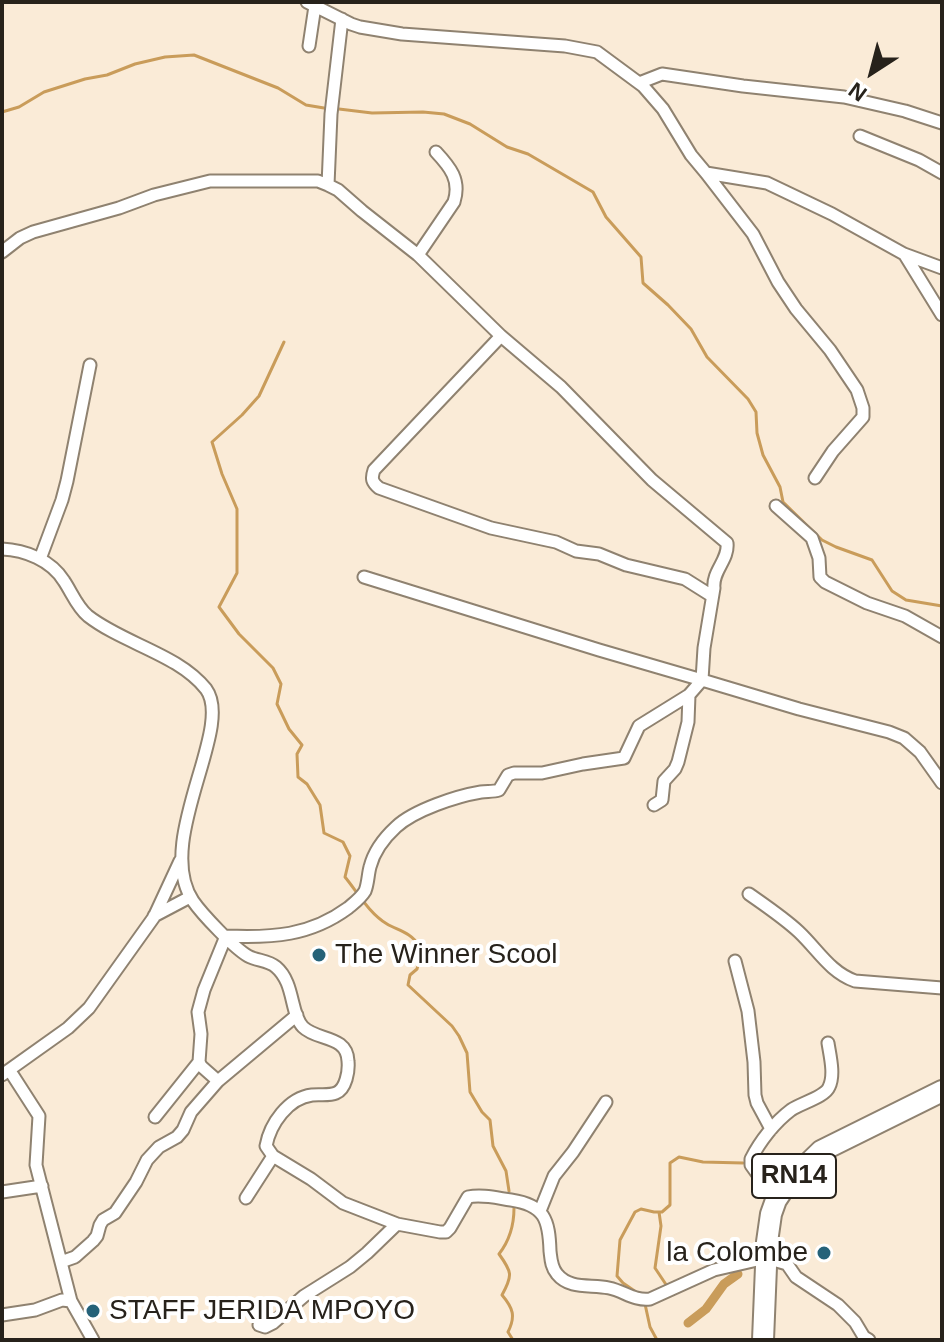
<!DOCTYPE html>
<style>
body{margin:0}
#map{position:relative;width:944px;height:1342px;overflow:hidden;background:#faebd7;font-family:Arial,sans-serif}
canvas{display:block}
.frame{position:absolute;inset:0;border:4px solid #27221b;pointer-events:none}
.north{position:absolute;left:832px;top:32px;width:80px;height:80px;-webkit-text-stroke:6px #fff;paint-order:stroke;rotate:216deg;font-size:22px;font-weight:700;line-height:32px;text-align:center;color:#27221b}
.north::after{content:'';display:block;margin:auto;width:28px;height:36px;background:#27221b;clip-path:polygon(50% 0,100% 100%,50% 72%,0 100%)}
</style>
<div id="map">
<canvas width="944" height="1342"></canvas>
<div class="frame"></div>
<div class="north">N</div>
</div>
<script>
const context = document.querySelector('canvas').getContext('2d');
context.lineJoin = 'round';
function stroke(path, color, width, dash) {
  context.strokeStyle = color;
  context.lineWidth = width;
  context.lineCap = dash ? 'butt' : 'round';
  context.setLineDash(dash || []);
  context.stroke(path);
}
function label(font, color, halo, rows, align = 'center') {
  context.font = font + ' Arial,sans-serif';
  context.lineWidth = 8;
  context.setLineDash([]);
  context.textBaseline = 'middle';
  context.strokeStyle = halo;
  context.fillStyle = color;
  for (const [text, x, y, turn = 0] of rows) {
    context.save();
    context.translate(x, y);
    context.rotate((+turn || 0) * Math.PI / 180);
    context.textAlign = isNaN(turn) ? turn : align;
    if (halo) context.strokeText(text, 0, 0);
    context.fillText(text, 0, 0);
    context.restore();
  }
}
stroke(new Path2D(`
 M817 2H823
 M339 109 372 113 423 112 444 114 470 124 507 147 528 154 593 192 606 217 641 257 643 283 668 305 691 329 707 357 748 399 756 412 757 433 763 455 780 487 783 502 822 540 836 547 872 560 892 591 906 600 942 606
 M2 112 19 107 44 92 85 79 107 75 135 64 165 57 194 55 278 88 306 105 324 108
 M284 342 259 396 242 415 212 442 222 474 237 509V573L219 607 239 634 273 668 281 684 277 704 289 729 302 745 297 754 298 777 307 784 320 805 324 833 343 842 350 856 345 877C358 893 369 913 387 924 397 930 412 933 418 945 422 952 419 962 417 969L410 975 408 985 452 1026 459 1036 467 1053 470 1092 482 1112 490 1120 493 1146 506 1171 509 1191
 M659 1212 661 1226 655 1268 667 1286
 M639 1294 623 1283 617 1276 620 1240 635 1212 641 1209 654 1212H662L670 1205V1163L679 1157 703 1162 743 1163
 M645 1304 650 1327 657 1340
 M513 1340 508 1332C516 1316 513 1308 502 1295 513 1275 512 1272 499 1254 510 1240 514 1226 514 1208`), '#c99c5a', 3);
stroke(new Path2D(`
 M688 1323 706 1309 724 1284 738 1274`), '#c99c5a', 9);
const street = new Path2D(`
 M307 2 315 6 309 46
 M315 2V6L351 24 360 27 402 34 565 46 597 52 643 86 663 109 691 155 706 173 753 234 778 282 796 309 830 350 857 390 863 408V417L833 451 815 478
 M639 83 662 74 743 86 844 97 905 111 942 123
 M860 136 919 160 942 173
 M706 173 767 183 832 214 904 254 942 268
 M328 185 331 114 342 19
 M2 252 20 238 33 232 119 208 154 195 210 181H318L328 185 338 190 362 211 418 255 501 336 561 387 652 480 727 543C729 560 712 571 714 588L704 648 702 680 799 709 889 732 904 738 920 752 942 783
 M418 255 454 202C461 180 450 167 436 152
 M905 255 942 315
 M501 336 374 470C371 479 372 482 379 488L491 528 556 542 576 551 599 554 626 565 685 579 712 596
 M776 506 812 538 819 558 820 577 825 582 867 603 905 616 942 637
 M2 549C25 550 51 560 64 581 72 593 77 607 88 616 124 644 178 654 206 689 235 728 153 841 193 901 202 914 234 948 248 956 257 961 268 960 276 967 295 983 290 1014 303 1027 317 1041 347 1035 348 1061 349 1071 346 1089 336 1093 329 1096 319 1094 312 1095 288 1098 270 1124 266 1146L273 1156 311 1179 343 1203 397 1224 440 1232H446L450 1228 468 1197C482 1194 497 1198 511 1200 545 1205 549 1220 550 1251 551 1259 551 1267 557 1274 570 1290 591 1284 609 1288 624 1291 634 1301 650 1299L714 1270 766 1258 787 1264 796 1277 838 1305 855 1322 864 1337 869 1340
 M40 559 62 500 67 481 90 365
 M654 805 662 800 664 781 675 769 678 762 688 722 689 695
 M749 894C766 906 784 918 799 932 818 950 830 972 855 981L942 988
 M154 916 190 897
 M735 961 748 1011 754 1062 755 1095 757 1103 771 1129
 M10 1071 39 1116 36 1165 71 1301 93 1340
 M2 1075 68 1028 89 1008 154 917 180 861
 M218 1081 201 1066 199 1062 201 1034 198 1012 204 990 226 936C272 938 310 936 348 908 354 903 361 898 365 891 368 884 368 874 370 867 374 851 384 838 396 827 414 810 457 796 481 792 487 791 493 792 499 790L508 775 514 773H542L583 764 624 758 639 726 689 695 702 680 599 650 364 577
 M155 1117 199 1062
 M2 1192 42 1186
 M246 1198 273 1156
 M776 1200 751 1165V1159C760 1141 775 1122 791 1110 801 1103 825 1097 829 1087 835 1075 830 1056 828 1043
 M540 1211 554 1176 573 1152 606 1102
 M61 1262 75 1257 93 1241 97 1236 100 1225 103 1220 115 1213 136 1182 147 1160 159 1147 177 1137 183 1130 191 1112 218 1081 297 1015
 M2 1315 35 1310 62 1300 71 1301
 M259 1325 265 1327 273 1323 304 1296 350 1267 367 1253 397 1224`);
const highway = new Path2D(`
 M763 1340 767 1242 771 1214 776 1200 786 1185 821 1151 942 1091`);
stroke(street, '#8f8270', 15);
stroke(highway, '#8f8270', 24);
stroke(street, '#fff', 11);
stroke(highway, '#fff', 20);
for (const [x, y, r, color] of [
 [319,955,8,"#256279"],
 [824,1253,8,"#256279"],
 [93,1311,8,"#256279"]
]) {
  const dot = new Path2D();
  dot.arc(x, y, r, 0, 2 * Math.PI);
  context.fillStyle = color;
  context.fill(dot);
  stroke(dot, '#fff', 3);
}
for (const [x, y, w] of [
 [794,1176,84]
]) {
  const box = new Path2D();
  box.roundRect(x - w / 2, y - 22, w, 44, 6);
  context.fillStyle = '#fff';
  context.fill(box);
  stroke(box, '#27221b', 2);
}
label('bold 26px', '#27221b', null, [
 ["RN14",794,1176]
]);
label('28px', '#27221b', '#fff', [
 ["The Winner Scool",335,955],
 ["la Colombe",808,1253,"right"],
 ["STAFF JERIDA MPOYO",109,1311]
], 'left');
</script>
